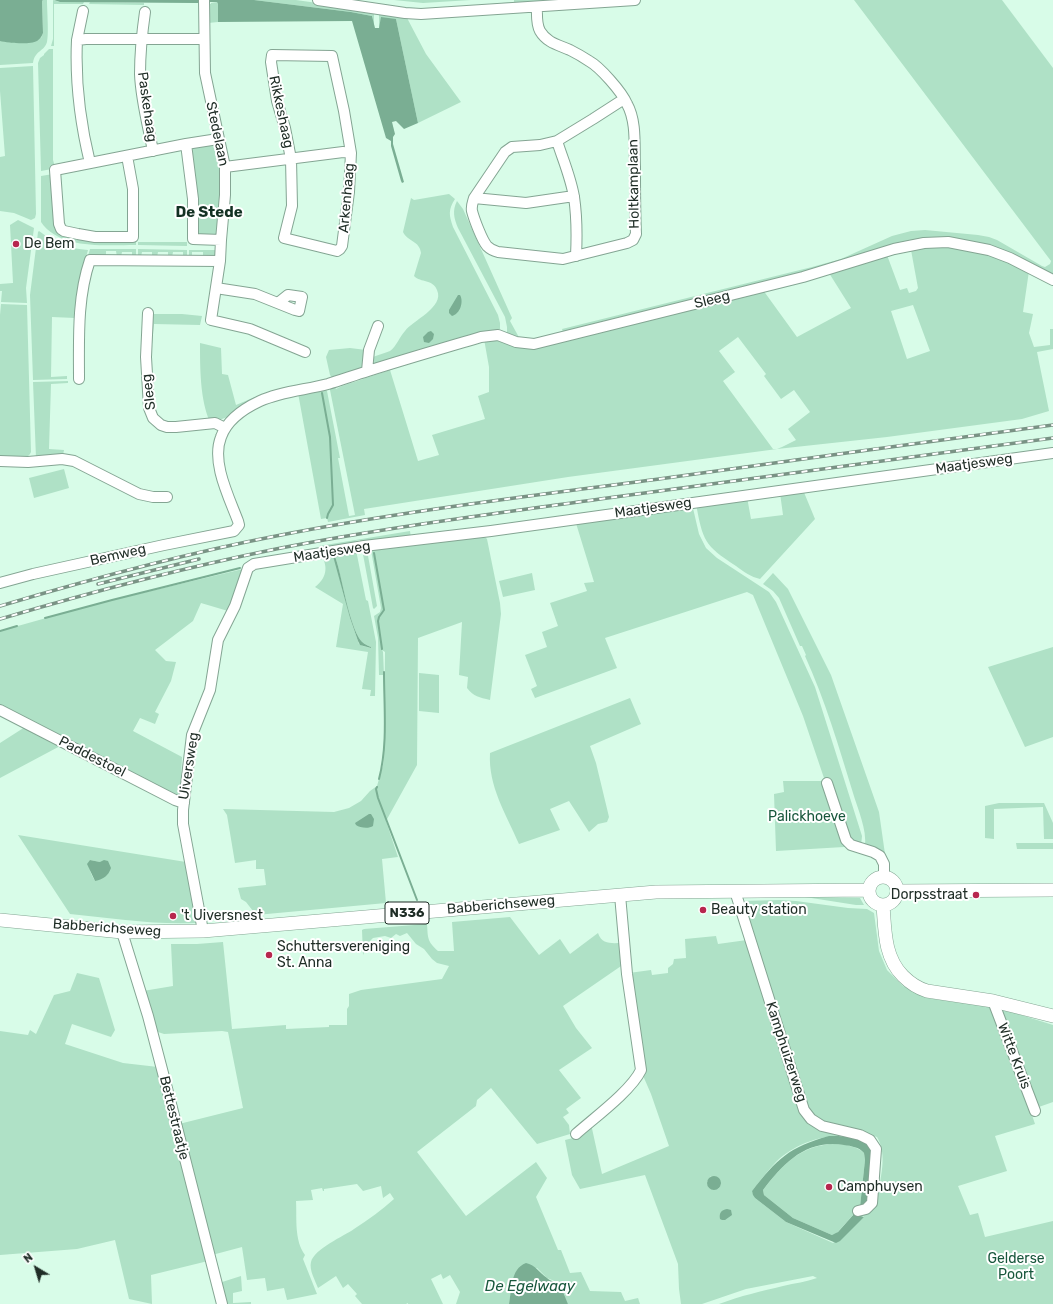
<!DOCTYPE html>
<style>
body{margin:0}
#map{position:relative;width:1053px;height:1304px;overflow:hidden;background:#d8fce8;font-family:Rubik,sans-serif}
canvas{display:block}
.north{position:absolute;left:16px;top:1248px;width:40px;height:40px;-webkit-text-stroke:3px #fff;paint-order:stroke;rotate:322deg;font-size:11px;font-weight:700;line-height:16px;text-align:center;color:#1f2d26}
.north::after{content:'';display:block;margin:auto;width:14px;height:18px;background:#1f2d26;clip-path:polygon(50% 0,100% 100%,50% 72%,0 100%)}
</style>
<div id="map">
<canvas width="1053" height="1304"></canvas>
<div class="north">N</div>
</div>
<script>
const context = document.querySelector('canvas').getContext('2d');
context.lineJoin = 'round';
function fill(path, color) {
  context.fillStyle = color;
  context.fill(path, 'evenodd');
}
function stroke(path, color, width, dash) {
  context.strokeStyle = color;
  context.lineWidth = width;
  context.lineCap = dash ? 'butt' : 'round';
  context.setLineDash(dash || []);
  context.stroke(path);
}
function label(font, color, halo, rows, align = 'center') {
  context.font = font + ' Rubik,sans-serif';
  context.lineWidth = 4;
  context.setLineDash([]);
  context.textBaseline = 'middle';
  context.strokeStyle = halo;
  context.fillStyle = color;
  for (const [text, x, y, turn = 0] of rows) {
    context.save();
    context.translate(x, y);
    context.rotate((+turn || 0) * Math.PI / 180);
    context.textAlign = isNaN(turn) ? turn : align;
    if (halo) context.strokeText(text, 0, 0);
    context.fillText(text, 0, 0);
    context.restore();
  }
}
fill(new Path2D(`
 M43 0H47C47 11 49 33 47 42 44 52 35 50 33 63L0 65V24L41 38 43 33 42 1Z
 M53 0 60 2H84L83 4H54V46H51L53 39Z
 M254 0H296L374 11V28L372 16 351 12Z
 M340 0H355L401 7 430 9 514 2V0H590L428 11Z
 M394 0H471L423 3Z
 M854 0H1002L1053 68V275L947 242 861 257 564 335 562 329 812 267 841 259 892 236 911 231 925 230 978 235 989 237 997 240 1042 266 1045 267 1050 264 1051 261Z
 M90 2 144 3V5L89 4Z
 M217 2 218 4V22L208 23 209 4H211V3Z
 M379 12 406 16 426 54 461 102 418 123 396 19 379 28Z
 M49 49H53V160L55 167 52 169 41 171 38 63 40 58 44 55V54Z
 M33 66 36 214 35 218 31 220 14 213 0 211V157L5 156 0 91V68Z
 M215 144 222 172 218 236 198 237 189 153 192 147Z
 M53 174 56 225 77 239 90 241H136V245C106 245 60 250 41 222V176Z
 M449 194 455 199C448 210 449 215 453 227L498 315 500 323V329L497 331 375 367 373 357C378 355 385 353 390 351 396 347 400 336 405 331 412 321 445 307 437 290 433 279 421 283 414 276L421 253C420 241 407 241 403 232L411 198 414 200Z
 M457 201 463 209 512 318 510 321 521 341 507 336V327L505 317 458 228C454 218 452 211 457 201Z
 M18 220 34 228 26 288 27 303 1 302 2 291H0V284L13 283 10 225Z
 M39 231C54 242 69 249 88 250L84 264 75 318 52 317 51 377 67 376V379L33 380 30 295 38 232Z
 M138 242H187V246L138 245Z
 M922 247H956L982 251 1029 271 1023 312 1033 314 1029 333 1034 347 1050 345V329H1053V349L1037 352 1049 411 1022 419 887 437 777 449 568 477 364 509 365 515 328 522 327 518 321 519 298 393 326 390 327 391 340 458H338L349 516 355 515 330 390V387L334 384 336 389 342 386 390 370 418 461 439 455 432 435 485 419 478 396 489 392V367L484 339H492L520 347 763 290 797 337 851 308 829 273 887 255 900 290 907 288 909 293 916 291 918 288 911 250ZM913 305 930 351 907 359 891 311ZM738 337 766 374 764 376 781 399 794 390 810 412 788 429 796 440 782 447 777 449H773L723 381 735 372 719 351Z
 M90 249H136V257H132V252H122L121 257H117L116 251H106V256H88Z
 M138 249 187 250V257H183V252H173L172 257H168V252H158L157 257H152V252H142L141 257H138Z
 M189 250H218L217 255 213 258H203V252H192V257H189Z
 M1 304 27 305 31 452C27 462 10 458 0 458V315Z
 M150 314H182L202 316 200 325 154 324 152 344H148Z
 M200 343 221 348 222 374 228 375 236 405 255 397 256 399C242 408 228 420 210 422 200 400 200 367 200 343Z
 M350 348 366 350 362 371 334 380 330 375 326 357 329 350Z
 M68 381V383L51 384 49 449 64 450 63 455 36 458 33 382Z
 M64 469 69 488 34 498 29 478Z
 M803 490 815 519 760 579C751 577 744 572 736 566 704 545 703 541 696 504L747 497 751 519 783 515 780 493Z
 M692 504 699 534 706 548 717 558 769 592 776 602 815 687 862 836 861 846 776 851 774 794 784 792 783 781H825L803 716 753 595 747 592 605 638 617 668 535 698 531 689 537 686 525 655 547 647 542 632 558 626 550 603 587 591 584 583 594 582 575 520Z
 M410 531 411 538 361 545 360 540 355 541V545L320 551 319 546Z
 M482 534 487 539 500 603 501 614 490 700C479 697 474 697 467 688L468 677 459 675 462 622 418 638 417 765 386 821 398 857 382 859 386 903 256 915 246 902 241 899 238 888 266 885 264 869H256V860L235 863 227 815 223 809 334 812 349 808 361 801 370 791 377 786 383 765 384 757 385 652 382 650 383 652 384 675H379L378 638 374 616 380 612 381 608 371 550Z
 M362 549 367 550 377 606 374 609 373 608Z
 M356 550 366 600 368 601 376 642 375 696H370L371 690 362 689 368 652 336 647 343 604 315 587C326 579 329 567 321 555ZM334 556H335C343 581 347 616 359 638 362 643 366 645 371 647V648L363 646 359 644 350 618Z
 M243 569 228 611 201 603 193 621 155 650 166 661 176 662 171 681 155 712 159 714 155 724 140 718 133 731 182 757 180 796H176L0 707V631L96 604Z
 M532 573 535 590 503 597 499 581Z
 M773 573 788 589 831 675 879 812 886 861 865 847C867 829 858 810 853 793 839 747 825 700 805 656L806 655 802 646H800L779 598 773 591 763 584Z
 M1053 647V737L1025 747 988 667Z
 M419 673 439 675V713L419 711Z
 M630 698 641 724 590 746 596 763 609 817 607 822 598 824 589 832 569 801 550 809 560 830 519 844C506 814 488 786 490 753Z
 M25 727 62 745 0 778V743Z
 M999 803H1044L1053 823V839H1044L1043 807 994 809V839L985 838V806Z
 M18 835 186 862 198 920 196 923C154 925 112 918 70 914ZM90 860 100 862 95 881C91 874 88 868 90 860Z
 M1016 843H1053V849H1017Z
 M805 897 860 898 864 905H856Z
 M779 900 796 901 848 908 867 909 874 913 879 951 887 970 903 986 927 998 991 1007 1026 1097 1035 1124 995 1136 1007 1171 958 1186 970 1215 978 1213 985 1237 1053 1221V1304H719C740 1296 762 1291 783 1286 795 1283 806 1282 817 1278L813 1276 746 1289 702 1304H681L679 1289 678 1264 645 1175 580 1189 572 1175 565 1140 577 1137 591 1124 602 1174 669 1146 651 1094 641 1071 629 973 651 970 652 975 668 973V968L673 964 674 959 686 958 685 939 716 936 718 944 747 940 800 1107 823 1129 840 1136C817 1136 792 1146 776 1162 767 1171 760 1181 752 1191L755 1198 786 1222 833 1243 864 1217 861 1213 877 1199C880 1179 888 1155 877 1137L827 1124 810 1113 741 901ZM711 1176 721 1185 718 1189 709 1188 707 1182Z
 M510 917 539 955 560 939 570 954 598 933C602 945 612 943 622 943L624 964 563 1006 576 1028 592 1048 559 1070 581 1098 566 1109 569 1113 563 1117 569 1125 570 1134 537 1144 491 1088 477 1100 476 1106 417 1152 466 1216 536 1162 547 1178 536 1197 558 1250H561L570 1273 581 1272 590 1291 621 1292 625 1301 638 1298 640 1304H568L565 1299 564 1293 557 1282 547 1278 537 1268 513 1280 509 1304H456L460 1292 450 1275 443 1279 441 1274 431 1279 443 1304H408V1303L406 1304H362L355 1296 357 1294 348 1284 343 1288 336 1276 318 1288C315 1280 309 1270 311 1262 314 1249 344 1236 354 1229 368 1220 382 1210 394 1199L390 1193 383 1198 381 1186 363 1191 357 1184 324 1189V1191H323L322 1188 311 1190 313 1200 296 1201C297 1218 294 1240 305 1255L303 1259 317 1294 287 1300 284 1288 267 1291 265 1278 247 1280 242 1247 212 1255 179 1124 243 1108 228 1032 222 1031 164 1034 155 1031 143 991 173 986 171 944H197L223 942 232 1029 286 1025V1029L329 1027V1025H347V1009L349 1006V994L361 990 442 979 449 966 437 963 432 959 424 949 416 944 407 933 400 936 396 934 391 938 385 936 373 938 369 942 363 955 362 930 364 929 427 924C428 938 427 941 438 951H454L452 922Z
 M77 973 99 978 115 1030 111 1037 72 1024 65 1044 123 1063 158 1067 208 1261 151 1275 152 1304 129 1299 115 1240 77 1249 0 1255V1031L28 1035 30 1030 36 1034 54 995 70 991Z
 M1002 1009 1053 1025V1102L1036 1108 1000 1010Z
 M830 1144C841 1144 856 1145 864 1153L865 1160 860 1207 836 1234 832 1235 793 1218 764 1195 763 1190C783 1165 797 1148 830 1144Z
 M241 1276 242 1291 233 1293V1303L251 1302V1304H225L219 1283Z`), '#afe1c6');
fill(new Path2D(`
 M0 0H43L42 1 43 33C42 36 40 39 37 41 30 45 8 43 0 41Z
 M54 0H254L351 12 372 16 375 28H379L381 17 396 19 418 123 404 129 396 121 392 122 395 134 393 137V144L404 182 402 183 401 181 391 146V141L386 138 352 21 218 22V4L217 2H198V3H194L60 2Z
 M458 295H460C464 302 460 314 452 316L449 313V310Z
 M431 331 434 334 433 339 429 343 424 342 423 337 428 332Z
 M333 556H335C343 580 347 616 359 638 362 643 366 645 371 647V648L360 645 358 641 350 618Z
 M369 814H371L374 819 373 826C369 829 360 828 356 825L355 823Z
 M90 860 100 862 104 860 108 861 111 868C108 876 104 879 95 881L87 864Z
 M829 1136C845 1136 863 1136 872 1151L871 1201 860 1207 865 1160 864 1153C859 1147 851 1146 844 1145 806 1139 784 1163 763 1190L764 1195 793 1218 832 1235 838 1232 854 1214 864 1217 840 1241 836 1243 786 1222 755 1198 753 1195 752 1191C777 1159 789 1147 829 1136Z
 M707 1183a7 7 0 1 1 14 0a7 7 0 1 1-14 0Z
 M727 1209 731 1210 732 1215 725 1220H722L720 1219C719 1213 721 1210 727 1209Z
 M526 1263C535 1265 539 1272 547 1278 551 1282 557 1281 560 1286 564 1292 565 1298 568 1304H509C512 1290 510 1269 526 1263Z`), '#7aae93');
stroke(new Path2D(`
 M322 393 330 437 333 505 328 514 327 518
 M374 553 384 610 379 617 378 621 382 649
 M45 618 112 600 240 568
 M0 631 17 626
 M379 779C388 745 384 707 384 672
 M377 787 376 789 378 798 417 900`), '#7aae93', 2);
const minor = new Path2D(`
 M318 0 405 13 421 14 635 0
 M537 7C537 14 536 24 540 31 547 43 559 45 570 50 576 53 583 57 589 61 600 67 622 92 627 104 637 122 634 147 635 167 635 189 635 212 636 234L633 240 627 243 563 259 498 252C494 251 491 250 487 246 482 240 474 219 472 211 471 206 473 202 474 198L505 152 512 147 540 145 557 141 593 119 624 99
 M145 12C142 33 140 54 140 74 141 100 148 125 153 151
 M77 40 83 11
 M272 55 332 56 344 111 351 153 349 192 342 246 340 249 337 251 284 238 292 206 291 159 285 128 277 101 271 62Z
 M557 141C563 160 571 178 574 197 577 217 577 236 576 256
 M186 144 193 199V239L221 240 225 195V167L205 73 204 0
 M127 156 133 189V237H95L78 234 64 231 61 229 59 224 55 170 186 144 218 139
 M90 163C80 122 75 82 77 40L86 39H204
 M225 167 343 152 351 153
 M474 198 526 203 574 196
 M221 240 220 261 211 320 250 329 305 352
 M216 288 255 294 295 310 299 311 302 297 288 295 278 303
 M148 313 146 357 149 408 153 418 161 425 167 427H176L215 423 225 428
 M367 371 369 350 378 326
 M79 379C79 339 77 298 90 260L220 261
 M0 461 28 462 62 459 74 461 139 494 153 497H167
 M0 583 33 574 164 545 234 531 239 525 238 521C229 497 211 462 221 437 227 420 245 408 260 401 282 391 306 390 328 384 341 380 355 375 368 371 406 359 444 348 481 337L498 335 516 342 534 344 803 277 894 249 924 243 948 242 989 250 1010 258 1053 280
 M0 710 175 800 184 803
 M827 783 846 840 851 845 873 852 880 856 884 864V876
 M735 891 804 1110 811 1119 822 1126 860 1135 870 1140 876 1149 872 1203 866 1209 858 1211
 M203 931 183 824V810L192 735 210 690 218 640 235 606 248 568 254 564 364 546 491 531 1053 453
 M122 932 148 1016 169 1096 222 1304
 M993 1001 1035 1111
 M576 1134C594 1118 631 1091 641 1070L627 974 620 895`);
const major = new Path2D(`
 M869 891a14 14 0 1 1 28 0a14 14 0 1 1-28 0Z
 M898 891 1053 890
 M883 905C885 930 884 957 903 976 910 983 917 988 927 991L993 1001 1053 1016
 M0 920 122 932 203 931 656 892 869 890`);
stroke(minor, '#84a593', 12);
stroke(major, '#84a593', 14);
stroke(minor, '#fff', 10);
stroke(major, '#fff', 13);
const rail = new Path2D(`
 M98 584 199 559
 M0 606C91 579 183 554 276 536 403 511 531 496 659 479 790 461 922 442 1053 425
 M0 619C91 592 183 568 276 549 383 528 492 514 600 499 751 479 902 458 1053 438`);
stroke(rail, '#7a9385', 3.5);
stroke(rail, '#fff', 2, [6]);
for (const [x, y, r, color] of [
 [16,244,4,"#b7264e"],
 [976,895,4,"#b7264e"],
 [703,910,4,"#b7264e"],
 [173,916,4,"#b7264e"],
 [269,955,4,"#b7264e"],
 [829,1187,4,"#b7264e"]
]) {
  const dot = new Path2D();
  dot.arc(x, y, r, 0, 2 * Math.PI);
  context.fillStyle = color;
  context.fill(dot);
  stroke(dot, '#fff', 1.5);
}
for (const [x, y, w] of [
 [407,913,44]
]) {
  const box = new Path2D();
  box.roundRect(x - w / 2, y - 11, w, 22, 3);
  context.fillStyle = '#fff';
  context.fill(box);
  stroke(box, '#1f2d26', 1);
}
label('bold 13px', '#1f2d26', null, [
 ["N336",407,913]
]);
label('14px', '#1f2d26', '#fff', [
 ["Paskehaag",147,107,82],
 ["Rikkeshaag",281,112,78],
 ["Stedelaan",217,134,78],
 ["Holtkamplaan",634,184,-91],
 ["Arkenhaag",347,198,-85],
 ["Sleeg",712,300,-14],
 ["Sleeg",149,392,-97],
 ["Maatjesweg",974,464,-8],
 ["Maatjesweg",653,508,-8],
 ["Maatjesweg",332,552,-9],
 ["Bemweg",118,555,-13],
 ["Paddestoel",92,757,27],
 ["Uiversweg",189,766,-81],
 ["Babberichseweg",501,905,-5],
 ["Babberichseweg",107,928,4],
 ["Kamphuizerweg",786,1052,72],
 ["Witte Kruis",1014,1056,69],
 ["Bettestraatje",174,1118,76]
]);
label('14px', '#1f2d26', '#fff', [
 ["De Bem",24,244],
 ["Dorpsstraat",968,895,"right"],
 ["Beauty station",711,910],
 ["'t Uiversnest",181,916],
 ["Schuttersvereniging",277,947],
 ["St. Anna",277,963],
 ["Camphuysen",837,1187]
], 'left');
label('14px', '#18573c', '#fff', [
 ["Palickhoeve",807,817],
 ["Gelderse",1016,1259],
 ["Poort",1016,1275]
]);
label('bold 15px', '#133123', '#fff', [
 ["De Stede",209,213]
]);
label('italic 15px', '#19583d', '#fff', [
 ["De Egelwaay",530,1287]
]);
</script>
